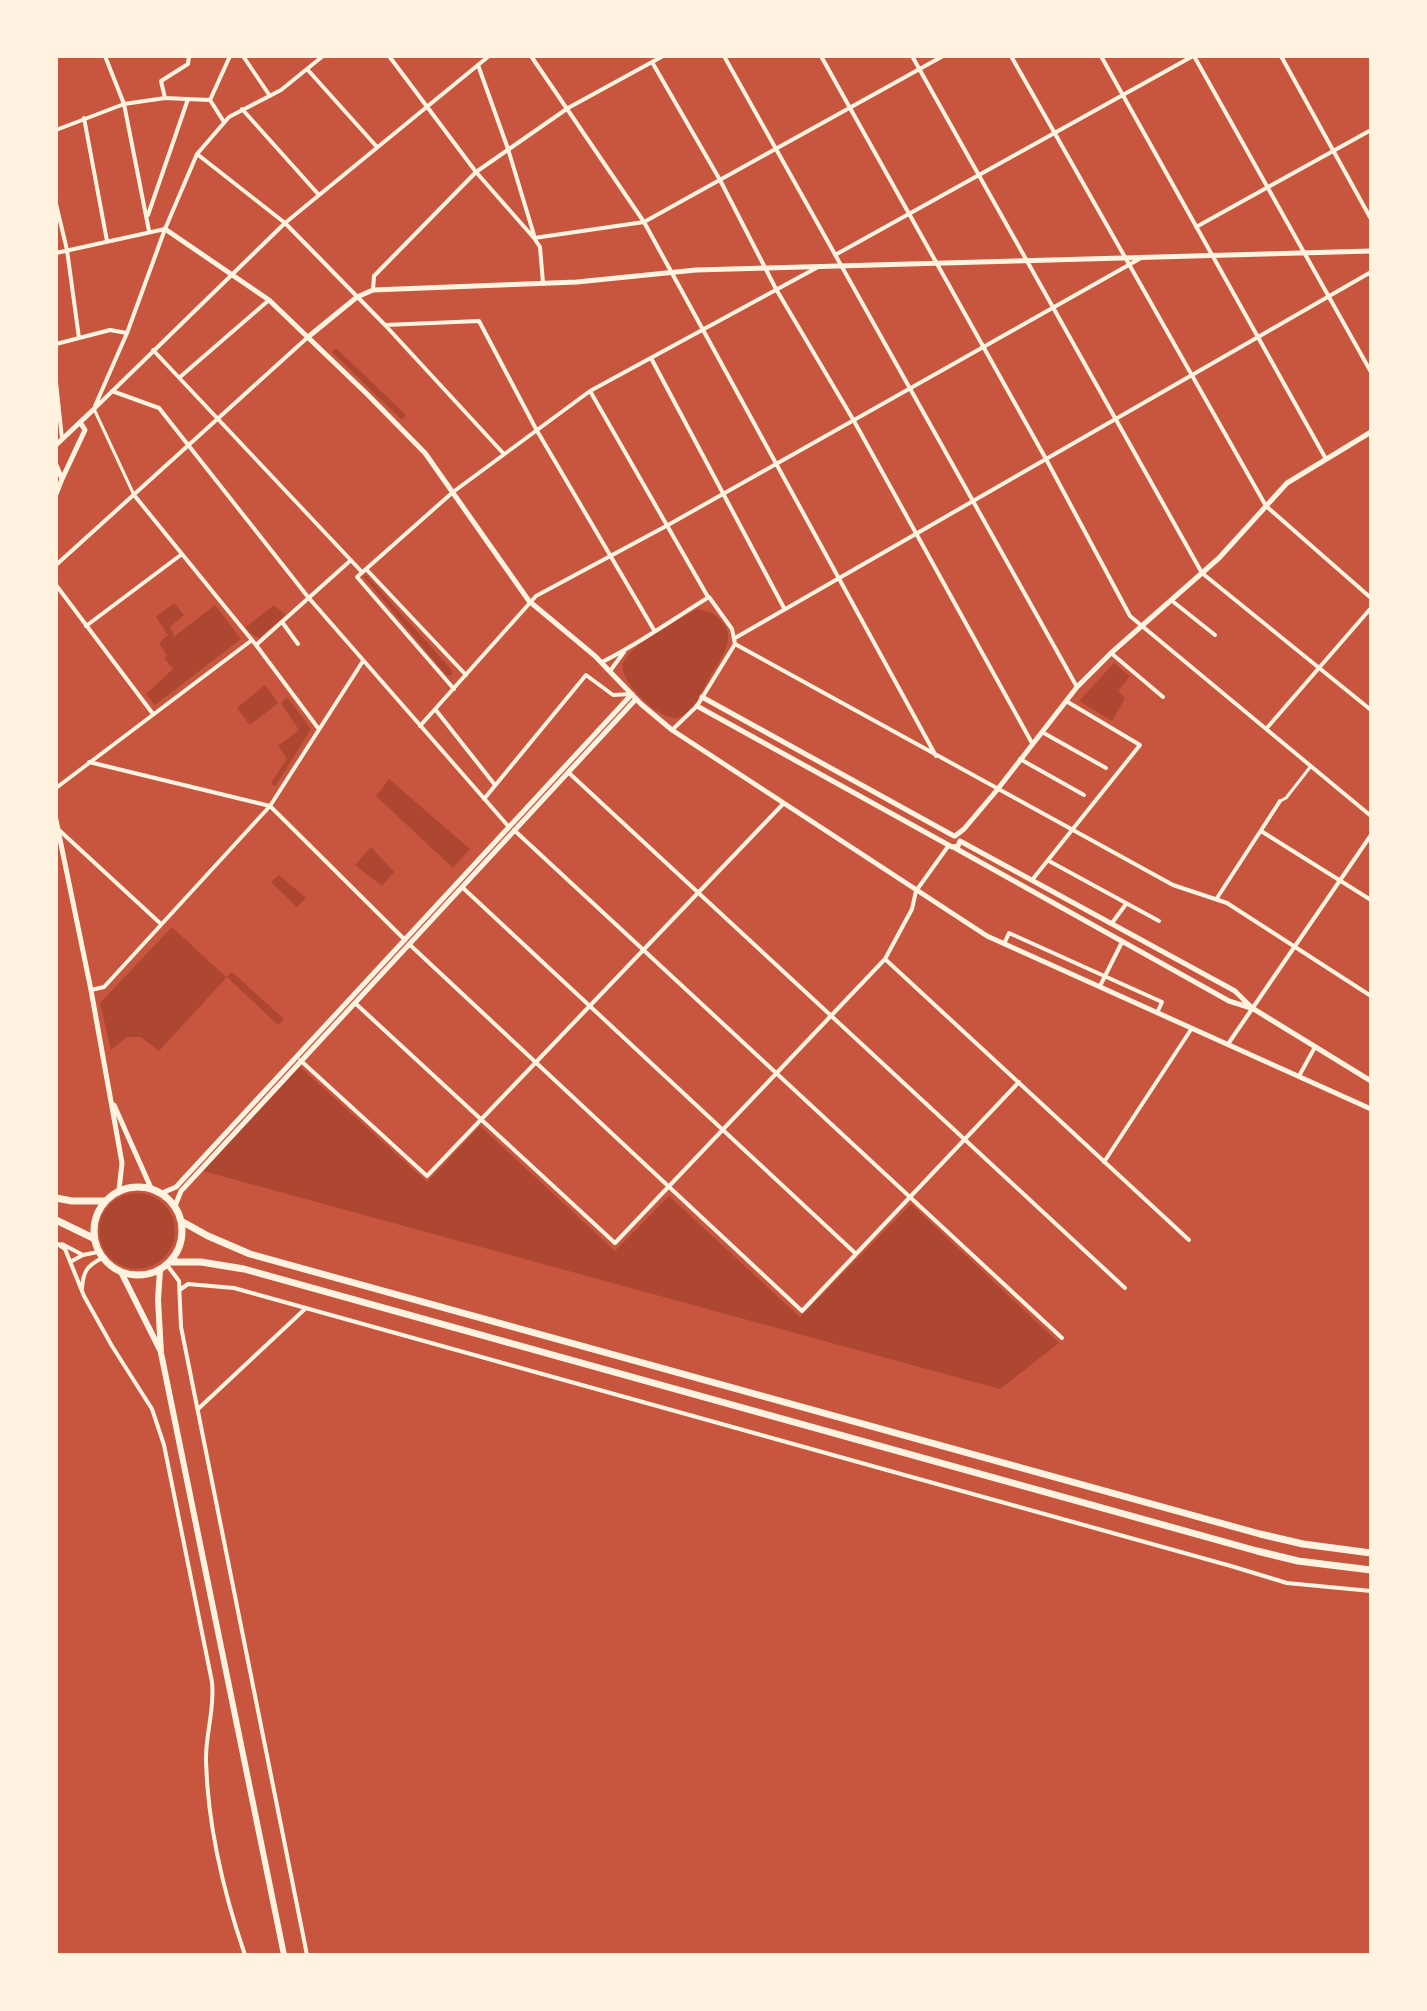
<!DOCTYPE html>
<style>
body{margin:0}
#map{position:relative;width:1427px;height:2011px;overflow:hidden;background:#c8553d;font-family:"Sofia Sans Condensed",sans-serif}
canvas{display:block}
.frame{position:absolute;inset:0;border:58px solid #fff3e0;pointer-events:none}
</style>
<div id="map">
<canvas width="1427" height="2011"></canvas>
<div class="frame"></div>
</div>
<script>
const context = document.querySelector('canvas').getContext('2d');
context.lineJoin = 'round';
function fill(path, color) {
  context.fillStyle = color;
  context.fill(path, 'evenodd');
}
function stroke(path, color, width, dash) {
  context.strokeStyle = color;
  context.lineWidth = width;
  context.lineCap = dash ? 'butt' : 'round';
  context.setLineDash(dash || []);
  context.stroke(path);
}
fill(new Path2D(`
 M336 348 406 415 402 420 332 352Z
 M363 576H367L452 670V675L447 676Z
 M174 603 184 615 170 627 174 635 171 639 215 605 241 639 155 705 146 694 173 669 164 658 167 656 159 643 168 635 156 617Z
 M274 605 286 615 259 638 250 633 246 627Z
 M697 609C709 611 715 613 723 623 737 641 719 661 709 678 702 691 694 711 680 717 663 725 618 681 623 664 629 644 678 621 697 609Z
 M1114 663 1130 676 1118 691 1125 698 1112 721 1079 701Z
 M265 685 278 703 250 725 237 708Z
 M287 697 311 729 275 787 271 783 287 759 278 746 299 730 281 703Z
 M389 779 470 849 453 868 376 796Z
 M371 847 394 872 382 886 355 865Z
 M279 875 306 898 297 907 271 882Z
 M172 927 226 977 232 972 284 1019 278 1025 227 977 159 1051 141 1037H127L111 1050 100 1003Z
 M299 1066 427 1182 480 1126 615 1251 669 1196 800 1317 911 1204 1059 1343 1000 1389 203 1171Z
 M99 1231a38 38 0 1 1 76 0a38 38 0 1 1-76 0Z`), '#ae4732');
stroke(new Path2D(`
 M94 409 134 495
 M1280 801 1286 798 1311 766`), '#fff3e0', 3);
stroke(new Path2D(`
 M105 56 124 104 149 231
 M243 56 270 96
 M389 56 476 172 534 238 540 247 543 283
 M531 56 644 222 936 756
 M724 56 1077 687
 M821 56 1046 459 1130 616 1371 816
 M912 56 1202 573 1371 710
 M1011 56 1266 506 1371 598
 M1101 56 1326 459
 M1194 56 1371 372
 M1281 56 1371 219
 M1370 56 1371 58
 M652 62 720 180 776 289 854 421 1032 743
 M478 65 508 149 534 235
 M307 69 377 147
 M165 98 161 81 188 64 189 56
 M210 100 224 122
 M242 109 319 195
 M84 118 107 241
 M56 130 124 104 165 98 210 100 230 56
 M197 154 285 223 385 325 503 453
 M56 204 67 250 79 338
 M148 215 188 99
 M1196 227 1371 130
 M534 238 644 222 943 56
 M56 253 165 229
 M835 255 1193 56
 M373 290 374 276 476 172 568 108 663 56
 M385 325 479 321 536 429 654 630
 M56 344 110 330 127 333
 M153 350 362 572
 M651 358 784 608
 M180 377 269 300
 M56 382 62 439
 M112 391 159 408 308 597 509 827
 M590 391 708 597
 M95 406 127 333 165 229 197 154 229 117 281 90 323 56
 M94 409 285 223 489 56
 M134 495 256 645 318 728
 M56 565 308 337
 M366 569 466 675
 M56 585 153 714
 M1171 600 1215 635
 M282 622 298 644
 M86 626 182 554
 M735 638 1371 272
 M735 644 1173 885 1227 903 1371 996
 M256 645 351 560
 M1111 653 1163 697
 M602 662C639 644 673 619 709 597L732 629 735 644 697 706 672 730
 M610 671 624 652
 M454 689 357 577 453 492 590 391 818 267
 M435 709 495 785
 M420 726 536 596 668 525 1141 258
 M1266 729 1371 608
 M1042 732 1106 768
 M1020 759 1084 795
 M89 762 270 806 405 940
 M568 772 1125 1288
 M56 788 252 640
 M484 799 586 675 613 695 632 694
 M59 830 161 924
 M514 830 1062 1338
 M1261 831 1371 900
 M1049 861 1159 921
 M1032 880 1140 745 1066 701
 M462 887 855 1253
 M1217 898 1280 801
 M1112 923 1126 904
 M409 944 802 1311 1019 1082
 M1004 944 1009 933 1162 1002 1157 1013
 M885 959 1189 1240
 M1100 986 1122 942
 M91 990 104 987 270 806 363 661
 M355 1003 615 1243 885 959 912 909 916 891 949 845
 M1228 1044 1371 835
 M300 1060 427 1176 783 804
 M1299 1076 1315 1047
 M1104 1162 1192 1028
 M58 1244 65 1249 84 1296 112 1346 152 1409 164 1445 212 1682C215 1710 205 1735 206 1762 208 1826 224 1894 245 1955
 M62 1244 83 1255
 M70 1262 83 1255 98 1252
 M167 1265 179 1281 181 1327 307 1955
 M82 1289C83 1271 87 1266 102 1258
 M181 1289 188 1284 234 1288 1231 1566 1287 1583 1371 1591
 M198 1409 306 1308`), '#fff3e0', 4);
stroke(new Path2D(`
 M165 229 269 300 367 394 425 453 529 601 595 656 641 704 672 730 987 936 1371 1109
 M308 337 357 297 373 290 577 282 696 270 1371 251
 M56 445 94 409
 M56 465 62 479 56 494
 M62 479 85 430 80 422
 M702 697 954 836
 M697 706 952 847 958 846 960 841
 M56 820 91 990 122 1163 119 1190
 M955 836 964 829 997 790 1077 687 1111 653 1219 558 1287 483 1371 432
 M960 841 1235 991 1252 1008 1371 1081
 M955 848 1229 1001 1251 1008
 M114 1105 151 1188
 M162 1193 176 1187 632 694
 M175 1206 181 1191 636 699`), '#fff3e0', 5);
stroke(new Path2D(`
 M160 1270 158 1300 161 1353 284 1955
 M121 1272 160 1350`), '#fff3e0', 6);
stroke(new Path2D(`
 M94 1231a44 44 0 1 1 88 0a44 44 0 1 1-88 0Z
 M56 1198 72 1201H104
 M56 1220 93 1238
 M181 1221 208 1236 250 1254 1260 1534 1303 1544 1371 1553
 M171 1262H201L244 1269 1257 1551 1298 1561 1371 1570`), '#fff3e0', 7);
</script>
